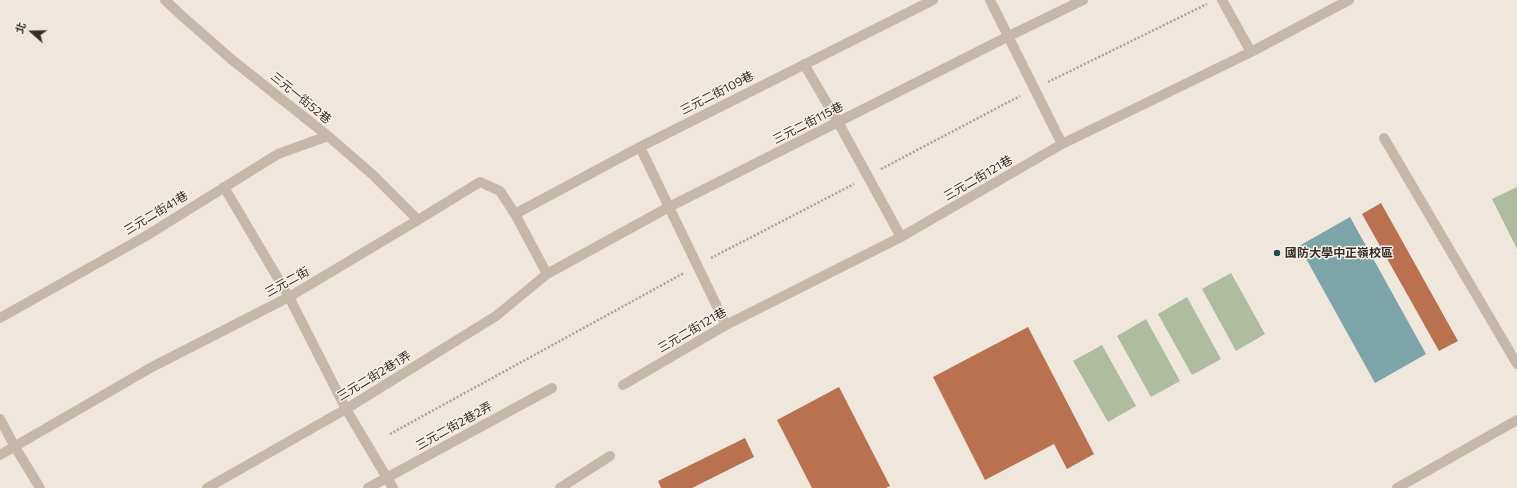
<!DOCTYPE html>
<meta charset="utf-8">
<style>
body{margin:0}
#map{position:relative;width:1517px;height:488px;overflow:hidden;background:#efe7db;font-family:Commissioner,"Noto Sans TC",sans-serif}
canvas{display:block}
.north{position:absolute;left:12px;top:12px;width:40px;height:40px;-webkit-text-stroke:3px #f7f1e7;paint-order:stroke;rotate:290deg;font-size:11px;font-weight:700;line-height:16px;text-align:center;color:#332c28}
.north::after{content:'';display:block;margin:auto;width:14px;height:18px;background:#332c28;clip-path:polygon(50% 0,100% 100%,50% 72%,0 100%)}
</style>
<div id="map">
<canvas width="1517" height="488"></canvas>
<div class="north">北</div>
</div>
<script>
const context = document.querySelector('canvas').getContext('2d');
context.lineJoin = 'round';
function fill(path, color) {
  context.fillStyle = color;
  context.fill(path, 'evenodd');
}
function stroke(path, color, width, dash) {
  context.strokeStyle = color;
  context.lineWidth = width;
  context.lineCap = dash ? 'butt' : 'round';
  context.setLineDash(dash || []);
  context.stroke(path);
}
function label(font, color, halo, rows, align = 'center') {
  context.font = font + ' Commissioner,"Noto Sans TC",sans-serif';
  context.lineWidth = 3;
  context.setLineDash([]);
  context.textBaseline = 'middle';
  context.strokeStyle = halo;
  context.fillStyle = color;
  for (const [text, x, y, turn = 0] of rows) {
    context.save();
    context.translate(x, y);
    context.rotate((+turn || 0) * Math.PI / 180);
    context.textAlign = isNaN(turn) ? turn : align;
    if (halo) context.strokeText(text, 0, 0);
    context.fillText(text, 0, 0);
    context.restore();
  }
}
fill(new Path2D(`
 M1517 187V249L1492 199Z
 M1231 273 1265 334 1236 351 1202 289Z
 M1187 297 1221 359 1192 375 1158 314Z
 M1146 319 1180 381 1151 397 1117 336Z
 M1102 345 1136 406 1108 422 1073 361Z`), '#afbc9d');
fill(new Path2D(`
 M1350 217 1426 354 1375 383 1299 246Z`), '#7da4a9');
fill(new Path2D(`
 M1381 203 1458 341 1439 351 1362 214Z
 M1028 327 1094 454 1067 469 1054 444 985 480 933 377Z
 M839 387 890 486 886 488H812L777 420Z
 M745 438 754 457 692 488H661L658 481Z`), '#b9714f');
stroke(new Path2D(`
 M1048 82 1207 4
 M881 169 1020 96
 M711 258 854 184
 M390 434 684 273`), '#b1a293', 2.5, [2, 2]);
stroke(new Path2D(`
 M165 0 181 15 231 59 328 136 373 175 418 220
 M990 0 1062 144
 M1222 0 1251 52
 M804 64 838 122 901 237
 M1384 138 1517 364
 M640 147 726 325
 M224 187 289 297 346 409 393 488
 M515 214 640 147 933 0
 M0 318 146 236 278 154 328 136
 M623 385 726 325 901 237 1062 144 1251 52 1349 0
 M0 419 15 447 40 488
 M0 455 152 367 289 297 418 220 480 182 500 191 515 214 547 274
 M207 488 346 409 496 316 547 274 669 207 1009 36 1083 0
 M368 488 552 388
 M560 488 610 456
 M1397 488 1517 420`), '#c5b8a8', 10);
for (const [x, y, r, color] of [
 [1277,253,4,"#224a50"]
]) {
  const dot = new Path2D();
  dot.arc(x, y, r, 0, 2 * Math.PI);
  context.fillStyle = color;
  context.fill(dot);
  stroke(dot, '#f7f1e7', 1.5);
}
label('12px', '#332c28', '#f7f1e7', [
 ["三元二街109巷",717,93,-27],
 ["三元一街52巷",301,98,39],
 ["三元二街115巷",808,123,-27],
 ["三元二街121巷",978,178,-30],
 ["三元二街41巷",156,213,-31],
 ["三元二街",287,282,-29],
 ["三元二街121巷",692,330,-30],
 ["三元二街2巷1弄",374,376,-31],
 ["三元二街2巷2弄",454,426,-29]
]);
label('bold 12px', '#332c28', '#f7f1e7', [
 ["國防大學中正嶺校區",1285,253]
], 'left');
</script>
